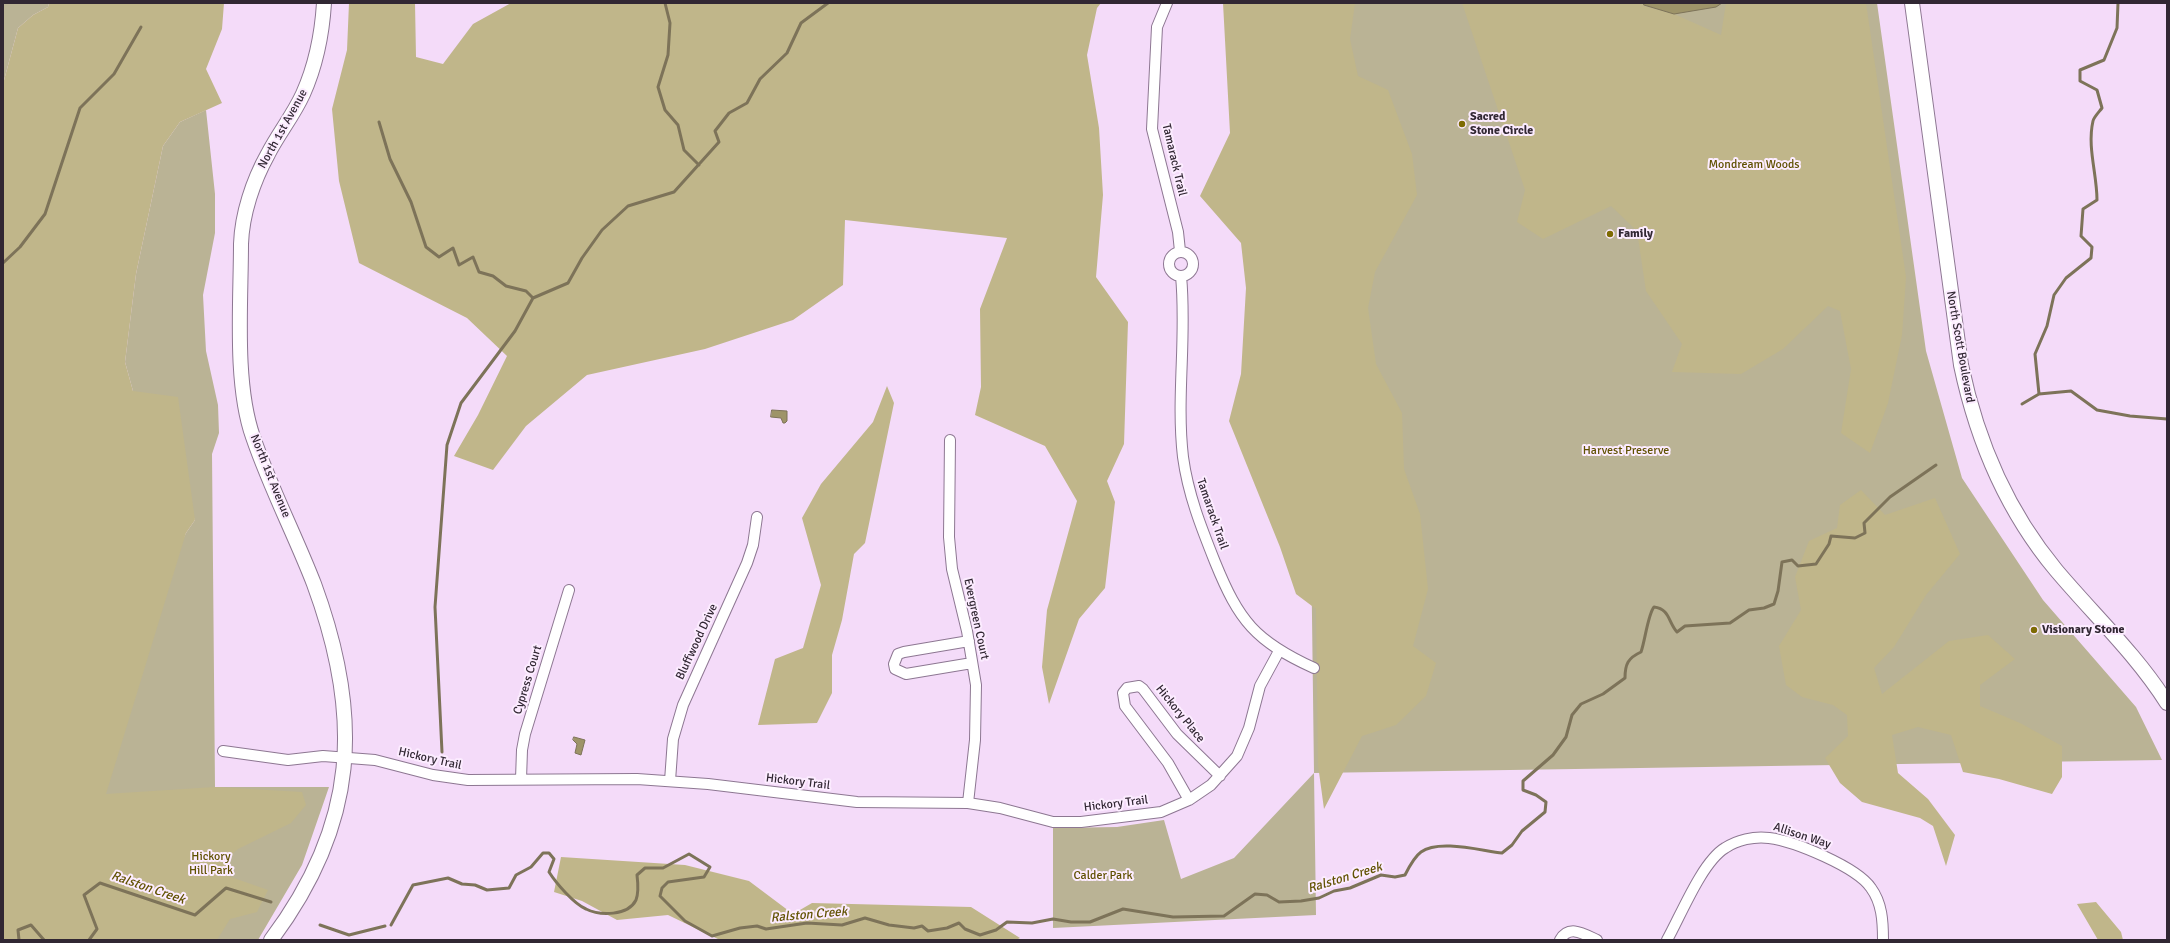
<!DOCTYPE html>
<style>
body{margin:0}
#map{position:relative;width:2170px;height:943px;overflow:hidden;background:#f4dbf9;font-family:Signika,sans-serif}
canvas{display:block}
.frame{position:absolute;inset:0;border:4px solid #312733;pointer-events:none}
</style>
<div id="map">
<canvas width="2170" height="943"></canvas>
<div class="frame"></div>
</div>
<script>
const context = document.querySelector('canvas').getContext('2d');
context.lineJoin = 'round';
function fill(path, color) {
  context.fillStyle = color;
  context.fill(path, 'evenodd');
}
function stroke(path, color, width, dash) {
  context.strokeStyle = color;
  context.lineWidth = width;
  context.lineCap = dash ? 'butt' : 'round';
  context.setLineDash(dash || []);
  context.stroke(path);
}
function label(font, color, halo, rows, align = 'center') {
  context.font = font + ' Signika,sans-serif';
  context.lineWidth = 4;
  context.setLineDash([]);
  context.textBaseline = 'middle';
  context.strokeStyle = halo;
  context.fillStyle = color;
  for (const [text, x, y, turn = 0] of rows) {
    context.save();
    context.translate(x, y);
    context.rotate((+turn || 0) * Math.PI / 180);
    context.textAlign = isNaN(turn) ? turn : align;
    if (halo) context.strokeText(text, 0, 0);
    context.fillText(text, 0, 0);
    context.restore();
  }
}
fill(new Path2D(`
 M3 3H49L48 7 33 15 18 28 3 84Z
 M1307 3H1877L1926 351 1962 478 2043 600 2136 707 2162 760 1314 773 1316 915 1053 928V828L1117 827 1164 820 1181 879 1234 858 1314 773 1307 226Z
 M206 110 215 194V233L203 295 206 351 218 405 219 433 212 454 215 787H329L302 865 258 940H3L186 533 195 520 133 391 125 362 136 274 163 146 180 122Z`), '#bab395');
fill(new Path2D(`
 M49 3H224L222 29 206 69 222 103 180 122 163 146 136 274 125 362 133 391 178 397 195 520 186 533 106 794 215 787 302 792 306 805 291 823 238 849 226 860 228 876 268 890 257 912 230 919 217 940H3V84L18 28 33 15 48 7Z
 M349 3H415L416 57 443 64 473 24 511 3H1101L1097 8 1087 55 1099 128 1103 195 1096 277 1128 322 1124 444 1107 481 1115 502 1105 588 1079 619 1049 704 1042 667 1047 610 1077 501 1045 446 975 415 981 387 980 309 1007 238 845 220 843 285 793 320 705 349 587 375 526 426 493 470 454 456 478 415 507 356 467 318 359 263 339 181 332 109 347 50Z
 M1223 3H1355L1350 39 1358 76 1388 90 1412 154 1417 195 1375 272 1368 308 1376 364 1402 413 1404 469 1420 514 1428 589 1413 646 1436 663 1426 696 1396 725 1362 736 1324 809 1318 765 1316 609 1296 594 1280 547 1229 421 1241 374 1246 288 1241 243 1200 196 1230 133Z
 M1462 3H1644V6L1674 14 1721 35 1726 3H1866L1906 277 1902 335 1888 403 1870 453 1841 433 1851 369 1840 311 1828 306 1783 349 1741 374 1672 372 1682 344 1646 291 1637 231 1611 206 1543 239 1517 222 1525 190Z
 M887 386 894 403 865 543 854 554 842 620 832 655V693L817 723 758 725 775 659 803 648 821 585 802 518 821 484 873 422Z
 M1861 490 1885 515 1935 498 1960 554 1926 595 1894 647 1874 668 1882 694 1949 641 1988 635 2015 659 1980 685V706L2020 723 2062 746V777L2052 794 1999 779 1963 772 1951 735 1918 727 1892 735 1898 773 1928 799 1955 835 1946 866 1933 826 1920 818 1862 802 1840 783 1825 758 1848 736 1847 715 1833 705 1802 697 1786 685 1779 646 1801 610 1795 577 1809 541 1837 528 1840 505Z
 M561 857 685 865 749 881 793 914 812 903 971 907 1020 938 1016 940H720L668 915 617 920 582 901 554 892Z
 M2096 902 2121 932 2123 940H2098L2077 904Z`), '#c0b68a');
const water = new Path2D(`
 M1644 3H1722L1716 7 1674 14 1644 5Z
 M772 410 787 411V421L785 423H783L781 418 771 417Z
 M574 737 585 740 581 755 575 753 577 744 573 740Z`);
fill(water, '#9e9469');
stroke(water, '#7d7359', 1);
stroke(new Path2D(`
 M665 3 670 23 668 55 658 87 665 110 678 125 684 150 699 165
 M379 122 390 159 411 202 426 247 439 257 453 248 459 265 473 257 479 272 493 276 506 286 526 291 533 298
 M3 263 20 247 45 214 80 108 114 74 141 27
 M2039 394 2035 354 2047 326 2054 295 2066 278 2091 258 2092 247 2081 236 2083 209 2097 200C2097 174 2087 147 2093 121 2094 117 2099 112 2102 108L2097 90 2080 81V70L2104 60 2117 28 2118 3
 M2022 404 2039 394 2071 391 2097 410 2130 416 2167 419
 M442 752 435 607 447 445 461 403 515 331 533 298 568 283 582 258 602 230 628 206 674 192 719 142 715 131 729 113 747 103 760 79 787 53 801 23 828 3
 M320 925 349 935 385 926
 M391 925 413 885 448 878 462 884 475 885 487 890 509 888 516 875 531 867 543 853H549L554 859 549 872C556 883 574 904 586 909 600 916 628 916 636 900 639 892 638 883 637 875L645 868H663L689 854 710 867 704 877 668 882 662 888 660 896 685 921 712 936 740 928 757 926 766 929 807 923 842 925 865 918 889 925 914 928 922 926 928 931 947 928 959 923 965 929 980 935 996 930 1007 922 1032 923 1053 919 1071 922H1090L1123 909 1173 917 1224 916 1255 894 1267 895 1279 902 1301 901 1319 898 1334 891 1350 888 1381 875 1395 877 1405 875C1409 867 1414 857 1421 852 1439 839 1482 851 1502 853L1512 845 1522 831 1545 812 1546 802 1536 795 1523 790V781L1553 755 1566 737 1572 715 1581 704 1603 694 1625 678C1625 664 1628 658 1641 652 1645 641 1648 614 1654 607 1670 609 1668 622 1677 632L1685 626 1730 623 1749 610 1764 608 1774 604 1778 591 1782 562 1792 560 1798 566 1816 564 1829 544 1831 536 1855 538 1865 533 1864 523 1890 497 1936 465
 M19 940 18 930 31 925 44 940
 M89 940 97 929 84 895 100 883 195 915 226 888 271 902`), '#7d7359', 3);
const minor = new Path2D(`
 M1167 3 1157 27 1152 129 1178 232 1180 251
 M1169 264a12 12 0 1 1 24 0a12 12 0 1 1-24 0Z
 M1181 276C1187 336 1176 397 1183 457 1188 494 1201 527 1215 562 1239 621 1255 641 1314 668
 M950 440 949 537 952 569 967 631 976 685 975 740 968 803
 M969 641 904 652 898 654 894 664 895 669 906 674 972 663
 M223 751 288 760 323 756 375 760 433 775 468 780 637 779 708 784 857 802 968 803 1000 808 1053 822H1081L1161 812 1189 800 1211 785 1237 756 1249 728 1260 686 1279 651
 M521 779 522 750 525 734 569 590
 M670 781 673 739 683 705 747 563 753 545 757 517
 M1189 800 1168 763 1125 706 1123 693 1127 688 1139 686 1143 689 1177 734 1220 776
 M1560 940C1569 924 1584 934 1597 940
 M1667 940C1681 915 1702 862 1725 848 1737 840 1754 836 1769 838 1794 841 1857 867 1871 888 1882 903 1883 921 1883 940`);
const secondary = new Path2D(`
 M1912 3 1961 365C1977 441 2006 510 2056 570 2093 614 2136 654 2167 703
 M271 940C358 824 363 717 314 584 295 535 270 487 253 437 234 383 241 302 241 244 242 214 253 181 268 154 278 134 293 116 303 94 316 65 322 35 324 3`);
stroke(minor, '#8d7792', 12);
stroke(secondary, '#8d7792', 16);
stroke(minor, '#fff', 10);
stroke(secondary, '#fff', 14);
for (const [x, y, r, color] of [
 [1462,124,4,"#7d6b03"],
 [1610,234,4,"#7d6b03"],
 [2034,630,4,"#7d6b03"]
]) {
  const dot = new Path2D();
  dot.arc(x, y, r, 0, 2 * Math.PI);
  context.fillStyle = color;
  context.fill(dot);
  stroke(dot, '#fcecff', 1.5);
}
label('bold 12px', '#312733', '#fcecff', [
 ["Sacred",1470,117],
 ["Stone Circle",1470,131],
 ["Family",1618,234],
 ["Visionary Stone",2042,630]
], 'left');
label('12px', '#312733', '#fcecff', [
 ["North 1st Avenue",283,129,-61],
 ["Tamarack Trail",1174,160,77],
 ["North Scott Boulevard",1960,347,80],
 ["North 1st Avenue",270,476,68],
 ["Tamarack Trail",1212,514,71],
 ["Evergreen Court",976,619,78],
 ["Bluffwood Drive",697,642,-65],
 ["Cypress Court",528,680,-73],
 ["Hickory Place",1180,714,51],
 ["Hickory Trail",430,759,13],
 ["Hickory Trail",798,782,7],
 ["Hickory Trail",1116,804,-7],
 ["Allison Way",1802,836,18]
]);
label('12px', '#5f5000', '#fcecff', [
 ["Mondream Woods",1754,165],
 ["Harvest Preserve",1626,451],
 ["Hickory",211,857],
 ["Hill Park",211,871],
 ["Calder Park",1103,876]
]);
label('italic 13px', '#615202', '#fcecff', [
 ["Ralston Creek",1345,878,-17],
 ["Ralston Creek",148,888,19],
 ["Ralston Creek",809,915,-5]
]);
</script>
